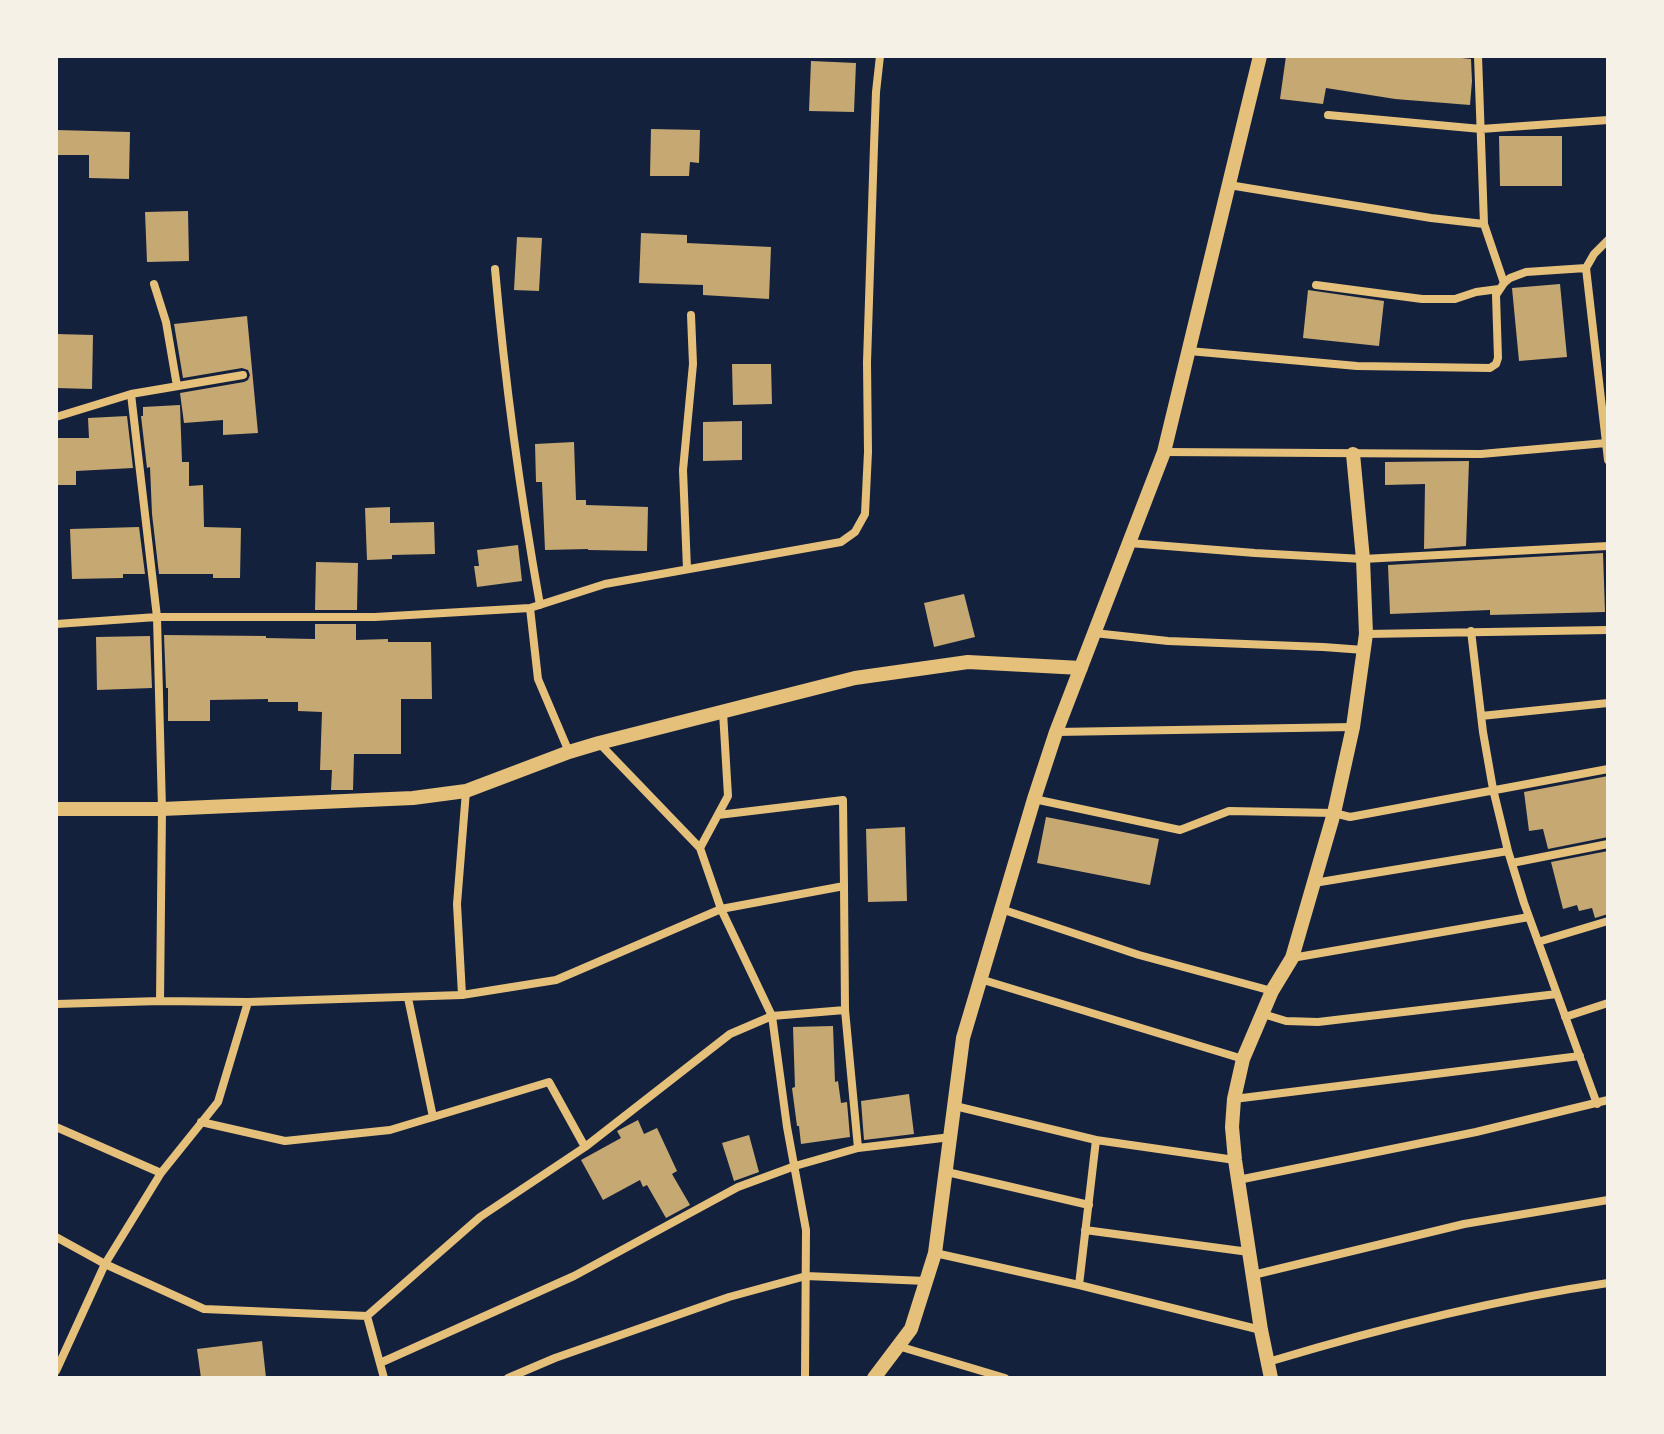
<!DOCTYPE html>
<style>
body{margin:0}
#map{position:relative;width:1664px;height:1434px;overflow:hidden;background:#14213d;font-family:"Archivo Narrow",sans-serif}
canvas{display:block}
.frame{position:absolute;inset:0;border:58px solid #f6f1e7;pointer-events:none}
</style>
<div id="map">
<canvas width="1664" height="1434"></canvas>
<div class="frame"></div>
</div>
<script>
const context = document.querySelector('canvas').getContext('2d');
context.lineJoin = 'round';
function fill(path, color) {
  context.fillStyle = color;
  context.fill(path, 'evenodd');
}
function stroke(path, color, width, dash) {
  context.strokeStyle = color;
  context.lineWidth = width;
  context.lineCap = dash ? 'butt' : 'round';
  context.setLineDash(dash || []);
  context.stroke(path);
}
fill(new Path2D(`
 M1286 56H1443L1471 59 1472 81 1470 105 1395 99 1326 88 1323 104 1280 99Z
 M811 61 856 63 854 112 809 111Z
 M651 129 700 130 699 163 690 162 689 176H650Z
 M56 130 130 132 129 179 89 178V155H56Z
 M1499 136H1562V186H1500Z
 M188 211 189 261 147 262 145 212Z
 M641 233 687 235V243L771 247 769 299 703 295V285L639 283Z
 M517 237 542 238 539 291 514 290Z
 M1560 284 1567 357 1519 361 1512 288Z
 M1308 290 1384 301 1379 346 1303 338Z
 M247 316 258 433 223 435V420L184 423 180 393 244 382 248 380 250 375 248 370 242 368 183 378 174 324Z
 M56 334 93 335 92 389 56 388Z
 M732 364H771L772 404 733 405Z
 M180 405 182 462H189V486L203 485 204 527 241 528 240 578H213V574H159L152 514 150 467 147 468 141 416H143V407Z
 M127 416 133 468 76 471V485H56V438H89L88 418Z
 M742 421V460L703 461V422Z
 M574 442 576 500H586V505L648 507 647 551 588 550V549L545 550 542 482H536L535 444Z
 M1469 461 1466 546 1424 549 1425 484 1385 485V462Z
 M390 507V523L434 522 435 554 392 555V559L367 560 365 508Z
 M139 527 145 574H123V578L72 579 70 529Z
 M518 545 522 581 477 587 474 566H479L477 550Z
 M1603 553 1605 612 1490 615V610L1390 614 1388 565Z
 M316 562 358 563 357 610H315Z
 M964 594 975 637 934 647 924 603Z
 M315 624H356V640L388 639V642H431L432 699H401V754H354L353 790H331L332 770H320L322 712 298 711V702H268V699L210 700V721H168V688H166L164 635 266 636V638L315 639Z
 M150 636 152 688 97 690 96 637Z
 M1608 776V837L1548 849 1543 829 1529 831 1524 792Z
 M1046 817 1159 839 1150 885 1037 863Z
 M905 827 907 901 868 902 866 829Z
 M1608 851V914L1595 918 1592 908 1579 911 1577 905 1563 909 1551 862Z
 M833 1026 835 1082 838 1081 841 1103 847 1102 850 1137 801 1144 799 1126H797L792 1088 795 1087 793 1027Z
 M909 1094 914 1134 864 1140 861 1101Z
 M638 1120 644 1134 657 1128 677 1171 672 1174 690 1205 666 1218 647 1185 643 1187 640 1180 603 1200 581 1160 621 1138 617 1131Z
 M749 1135 759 1172 734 1181 722 1143Z
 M262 1341 266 1378H201L197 1349Z`), '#c6a872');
stroke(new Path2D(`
 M1478 56 1484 224 1504 283
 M1328 115 1481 129 1608 120
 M1229 185 1431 218 1484 224
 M1608 240 1594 254 1586 268 1608 460
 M495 269C505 382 520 493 540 605
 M154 284 166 322 177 386
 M1316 285 1422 299H1455L1476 292 1499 289
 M1189 351 1357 366 1490 368 1496 364 1498 358 1496 295 1504 283 1510 278 1526 272 1586 268
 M131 394 157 617 162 809 160 1001
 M56 417 131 394 243 375
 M1164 452 1481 454 1606 443
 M1129 543 1255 553 1363 559 1608 546
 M687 569 683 470 693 364 691 315
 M530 608 538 679 569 752
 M56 624 157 617H375L530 608 605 584 841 542 855 532 865 514 868 452 867 362 874 146 876 92 880 56
 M1471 631 1483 732 1493 789 1508 851 1524 903 1597 1104
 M1094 633 1168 641 1323 647 1364 650
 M1366 634 1608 630
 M723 712 728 796 700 848 721 909 844 886 845 1010 858 1148
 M1481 716 1608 703
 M1056 732 1353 727
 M599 743 700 848
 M1034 799 1180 830 1229 811 1334 813 1350 817 1608 769
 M718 815 843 800 844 886
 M1512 863 1608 844
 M1314 883 1508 851
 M1001 909 1139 955 1272 991
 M1538 942 1608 921
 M1292 958 1529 917
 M980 979 1243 1059
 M462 995 457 904 466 791
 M408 998 433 1117
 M56 1004 160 1001 248 1002 462 995 556 980 721 909 772 1016 787 1127 806 1230 805 1378
 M1263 1014 1286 1021 1318 1022 1557 994
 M1565 1017 1608 1003
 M1234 1099 1580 1056
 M955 1106 1096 1140 1079 1285 1261 1330
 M201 1122 285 1141 390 1130 549 1082 585 1147
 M56 1127 161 1173
 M1096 1140 1235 1160
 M947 1172 1089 1205
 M1238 1180 1476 1132 1608 1100
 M1085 1230 1249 1252
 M56 1237 105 1264 204 1309 367 1316 384 1378
 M935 1253 1079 1285
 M1253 1275 1464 1224 1608 1200
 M367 1316 480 1217 585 1147 730 1034 772 1016 845 1010
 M898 1346 1005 1378
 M1268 1362C1381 1328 1492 1300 1608 1283
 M380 1363 574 1276 738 1187 795 1166 858 1148 951 1137
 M56 1371 105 1264 161 1173 218 1102 248 1002
 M508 1378 555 1358 729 1297 806 1276 926 1281`), '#e5c07b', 8);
stroke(new Path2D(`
 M56 809H162L413 798 466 791 569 752 599 743 855 678 968 662 1081 668
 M874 1378 911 1329 935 1253 963 1038 1034 799 1056 732 1164 452 1260 56
 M1271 1378 1261 1330 1235 1160 1232 1127 1234 1099 1243 1059 1272 991 1292 958 1334 813 1353 727 1366 634 1363 559 1353 454`), '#e5c07b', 14);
</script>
